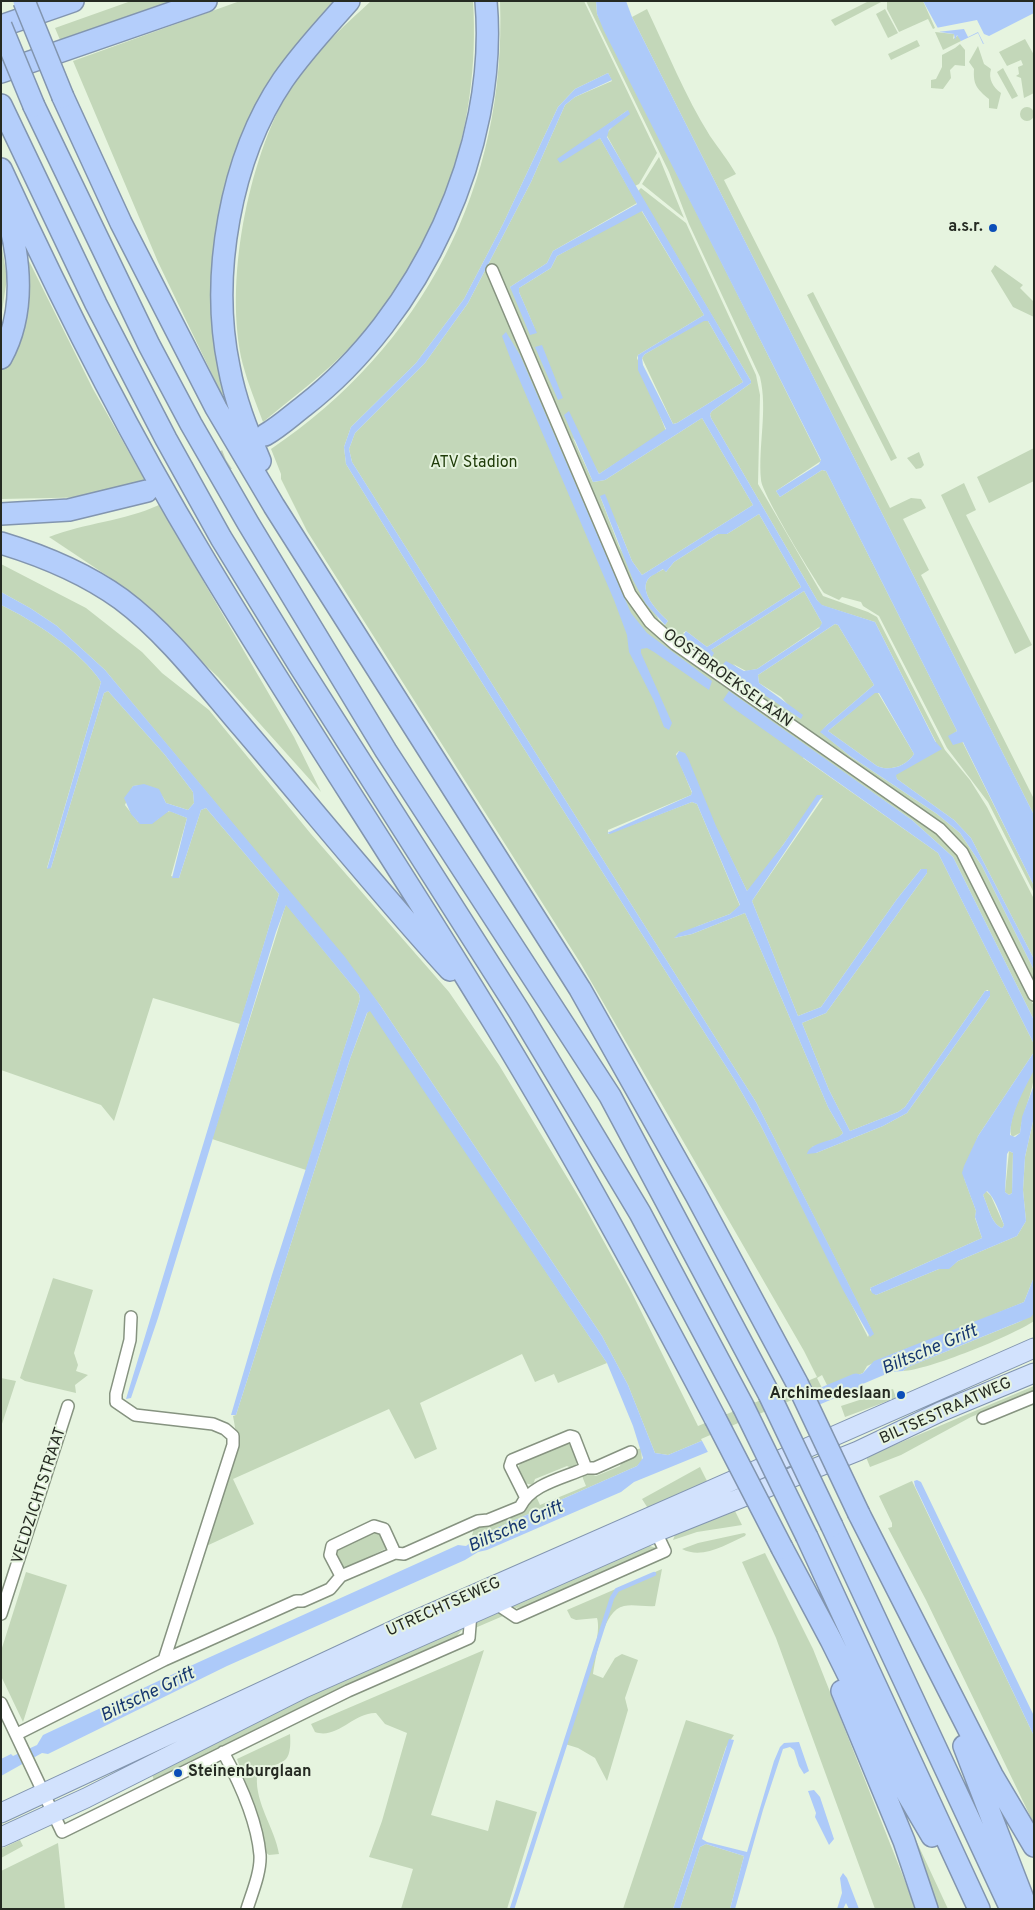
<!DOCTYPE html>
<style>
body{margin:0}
#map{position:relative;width:1035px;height:1910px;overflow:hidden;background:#e6f4df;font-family:Overpass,sans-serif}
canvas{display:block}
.frame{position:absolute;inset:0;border:2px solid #252a22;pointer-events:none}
</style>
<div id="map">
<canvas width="1035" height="1910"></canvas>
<div class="frame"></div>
</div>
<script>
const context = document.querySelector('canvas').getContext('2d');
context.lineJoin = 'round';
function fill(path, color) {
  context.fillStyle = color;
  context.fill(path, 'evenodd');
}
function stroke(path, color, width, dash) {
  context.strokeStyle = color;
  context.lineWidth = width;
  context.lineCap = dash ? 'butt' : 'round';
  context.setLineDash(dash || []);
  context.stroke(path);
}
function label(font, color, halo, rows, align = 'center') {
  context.font = font + ' Overpass,sans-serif';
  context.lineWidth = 4;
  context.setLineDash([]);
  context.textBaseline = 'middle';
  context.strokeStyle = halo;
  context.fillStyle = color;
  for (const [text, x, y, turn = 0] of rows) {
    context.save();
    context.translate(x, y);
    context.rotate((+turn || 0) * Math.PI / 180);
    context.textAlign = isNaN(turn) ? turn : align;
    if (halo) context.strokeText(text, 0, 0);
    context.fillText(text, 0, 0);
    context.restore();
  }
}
fill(new Path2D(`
 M131 1H196L63 47 55 28Z
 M240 1H338L235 166 229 394 222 395 158 262 73 61Z
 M371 1H473C481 128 439 251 352 345 325 374 293 397 263 422 256 403 248 384 243 365 223 285 248 160 289 90 309 57 343 27 371 1Z
 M500 1H584L657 153 639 184 635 186 606 134 628 110 581 144 600 138 637 203 553 251 547 263 510 287 535 329 519 292V288L551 268 557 256 641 210 704 315 638 355 637 358 666 431 599 474 591 459 573 438 593 482 605 480 702 418 753 505 642 575 632 561 618 526 600 496 619 546 659 620 665 625 668 621C659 613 636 590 650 577 653 574 659 572 664 569L666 572 674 562 718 534H727L759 514 801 587 707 647 686 631 683 633 711 650 804 591 822 623 821 626 757 669 746 671 733 664 774 700 801 719 781 697 759 683 758 675 835 624 838 625 874 685 827 725 821 732 850 756 937 814 960 833 982 866 1034 970V985L969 858 931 827 960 858 1034 1006V1020L953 857 912 820 810 749 803 758 938 853 1034 1044V1052L978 1136 964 1178 976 1211 975 1218 982 1238 870 1288V1290L876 1295 939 1269H948L958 1261 1017 1236 1026 1221 1023 1190 1025 1157 1034 1117V1277L1024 1302 937 1338 897 1352 867 1366 863 1373 828 1387 822 1375 817 1378 823 1390 668 1455 655 1453 628 1385 602 1336 380 1005 282 883 105 670 57 626 30 608 1 592V564L86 608 142 652 162 673 209 710 311 834 449 992 499 1065 582 1202 629 1287 698 1426 817 1377 804 1351 581 964 307 531 281 479V474L271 449C423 347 507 185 500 1ZM608 73 612 81 575 97 565 105 531 182 468 303 425 363 355 433 349 449 352 462 756 1102 871 1329 868 1337 760 1124 734 1079 441 618 346 464 344 447 351 427 416 363 464 299 503 224 558 107 575 89ZM679 751 747 891 758 880 815 800 823 798 752 901 798 1016 821 1007 897 899 921 869H927V873L826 1013 802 1023 829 1090 850 1131 898 1112 905 1107 985 991 988 990 990 996 907 1113 883 1126 816 1153 812 1147 839 1137 843 1133 828 1107 745 913 692 934 674 938 698 926 730 914 740 906 697 804 692 802 608 834V830L691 795 692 793 676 754Z
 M586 1H596L597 14 821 461 776 491 780 497 822 470 826 471 957 731 949 737 962 741 1034 886V893L988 802 947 748 879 616 863 606 861 602 842 597 839 600 824 593C813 577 762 494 761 480 758 445 768 410 760 377L689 224 669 172Z
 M869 1H883L835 26 831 20Z
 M887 1H923L935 28 933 29 928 19 899 32 887 9Z
 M647 9C667 51 685 96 710 136 719 149 728 160 736 174L724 180 890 508 911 498 921 499 926 508 903 519 929 570 921 575 1034 799V815L632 17Z
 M885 9 898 33 888 38 876 14Z
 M935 32 954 34 953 39 959 35 961 41 943 50Z
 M1025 39 1034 55V93L1024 98 1021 78 1016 76 1019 74 1018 67 1023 65 1021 60 1007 66 999 52Z
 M917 40 920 46 891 60 888 54Z
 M960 44 965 50V66L955 65 950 70 951 78 943 89 931 88V80L936 79 942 67V55L955 48Z
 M978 46 984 64 991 69C988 79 993 87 1001 93L997 109 989 108V99C977 89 973 85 974 69L969 62Z
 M1003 68 1018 96 1012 99 997 72Z
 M1020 114a7 7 0 1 1 14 0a7 7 0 1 1-14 0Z
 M659 157 684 218 642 184Z
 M641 188 686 223 756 375 760 395 758 484 823 596 868 612 877 617 945 750 970 780 987 807 1034 899V959L971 838 954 820 897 779 895 775 936 742 875 622 821 605 817 600 711 418 710 414 712 411 751 383V381L638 191Z
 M1 241 7 278 1 318Z
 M29 261 93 389 147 484 100 497 1 499V372C22 338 27 300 29 261Z
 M995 265 1023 285 1020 288 1034 302V317L1013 307 991 271Z
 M813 292 897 458 891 461 807 295Z
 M704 320 708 321 743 382 677 423 673 424 642 358 645 354Z
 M1034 448V481L989 503 977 477Z
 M919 452 924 465 921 468 916 469 907 458Z
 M964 483 976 510 966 515 1032 645 1015 654 941 495Z
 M159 505 294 737 321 792 218 677 166 627 109 577 49 537C85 523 124 521 159 505Z
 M1 605C33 620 82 652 101 682L47 868H51L104 693 108 691 165 755 193 792 194 803 188 810 166 803C160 788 149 783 133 786L125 805 138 822 158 819 162 814 170 811 187 818 171 876 179 878 201 810 206 808 279 894 240 1024 153 998 114 1121 101 1105 1 1070Z
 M875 692 878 693 914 754C906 766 890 772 877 766L828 731Z
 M286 904 359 994 360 999 306 1170 212 1139Z
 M368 1011H372L607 1363 558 1383 554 1374 535 1382 522 1354 420 1403 437 1449 415 1459 389 1409 233 1479 254 1524 202 1548 236 1433 233 1416 236 1415 350 1059Z
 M1032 1072H1034C1034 1093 1022 1111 1020 1133L1012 1137C1005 1124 1025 1085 1032 1072Z
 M1009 1151 1013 1153 1012 1193 1009 1195 1005 1192Z
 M986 1191 991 1196 1004 1225 1002 1228C991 1224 988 1205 983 1195Z
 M57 1266 53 1278 93 1290 74 1353 78 1365 76 1371 88 1375 75 1385 76 1393 25 1381 20 1378Z
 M1034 1313V1321C1012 1336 928 1370 903 1371L908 1367 1019 1322Z
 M1 1378 16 1381 1 1427Z
 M1034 1386V1391L971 1417 901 1455 870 1467 866 1457Z
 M893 1389 896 1398 845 1417 841 1406Z
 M566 1443 571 1445 578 1461 575 1466 571 1468 567 1466 535 1479 533 1485 524 1483 518 1471 520 1462Z
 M641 1448 642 1461 637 1466 479 1536 473 1541 472 1535 474 1529 483 1525 488 1527 526 1510 531 1498 536 1496 540 1505 586 1486 582 1476 588 1473 596 1476 620 1466 622 1460 637 1454 636 1450Z
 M700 1467 708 1483 649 1510 642 1499Z
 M912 1481 1034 1736V1824L926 1600 888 1528 892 1527V1523L879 1496Z
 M733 1507 742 1525 697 1532 673 1540 676 1532Z
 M375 1531 382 1534 386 1544 385 1549 348 1567H342L335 1557 336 1550Z
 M744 1533 746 1534 745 1536C726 1544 703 1560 682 1549L698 1543Z
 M647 1545 656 1548 524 1607 516 1608 509 1605Z
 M765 1553 813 1649 916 1909H875L776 1638 742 1562Z
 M662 1569 655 1606C645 1607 633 1604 624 1606 603 1610 596 1656 593 1674L603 1678 615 1658 622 1654 638 1660 625 1698 628 1710 607 1781 595 1758 578 1748 565 1744C574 1717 604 1641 597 1618L576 1620 571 1618 567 1610Z
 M26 1572 67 1585 23 1722 1 1676V1651Z
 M496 1610 503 1616 475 1628 478 1618Z
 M467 1624 456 1637 304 1707 154 1781 152 1774 307 1696Z
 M484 1650 431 1815 488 1831 496 1800 537 1812 507 1909H401L413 1869 369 1857 382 1821 407 1733 385 1724 376 1713C354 1712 337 1740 315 1732L311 1724Z
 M686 1720 734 1735 726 1747 673 1909H623Z
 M290 1734C293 1774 274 1756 257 1777 255 1803 275 1829 279 1854L269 1855 264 1851 247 1787 237 1759Z
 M907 1821 948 1909H932Z
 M20 1840 23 1846 1 1858V1849Z
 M58 1843 65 1909H1V1871Z
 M706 1844 744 1856 730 1909H680L700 1847Z`), '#c3d7b9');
fill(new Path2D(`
 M596 1H626L632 17 1034 815V886L963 742 953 745 948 736 957 731 826 471 822 470 780 497 776 491 819 464 821 460 604 31 597 14Z
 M923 1H1034V18L983 44 978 33 961 41 957 35 955 40 954 34 940 32Z
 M608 73 612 80 575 97 565 105 531 182 468 303 425 363 355 433 349 449 352 462 756 1102 874 1334 870 1337 843 1290 760 1124 734 1079 441 618 346 464 344 447 351 427 416 363 464 299 503 224 558 107 575 89Z
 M628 110 630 114 609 130 607 137 751 381V383L712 411 710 414 711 418 817 600 822 605 875 622 935 741 942 749 896 775 897 779 954 820 971 838 1034 959V970L982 866 960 833 937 814 850 756 820 732 827 725 874 685 838 625 835 624 758 675 759 683 803 715 801 719 740 679 723 664 726 661 744 671 757 669 819 628 822 623 804 591 711 650 714 653 712 657 682 637 686 631 707 647 801 587 759 514 727 534H718L674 562 666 572 663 569C659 572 653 575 650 577 636 590 659 613 668 621L665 625 646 604 633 580 600 496 605 494 632 561 642 575 753 505 702 418 605 480 593 482 564 415 569 411 599 474 666 429 638 370V355L704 315 642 211 557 256 551 268 519 288V292L537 333 530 335 510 287 547 263 553 251 637 204 600 138 560 163 557 159ZM704 321H708L743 382 677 423 673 424 643 365 642 358 645 354ZM875 693H879L914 754C906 766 890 772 877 766L828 731Z
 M506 332 520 355 631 613 647 633 712 681 709 690 654 652 647 648 641 649V653L672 723 669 730 664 727 654 701 629 652 627 635 614 600 511 360 502 336Z
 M542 345 563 398 558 400 535 347Z
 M1 592 30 608 57 626 105 670 345 957 380 1005 602 1336 628 1385 655 1453 668 1455 823 1390 710 1451 634 1482 621 1492 487 1550 478 1552 465 1560 227 1666 48 1754 42 1753 1 1776V1759L11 1754 13 1756 37 1745 43 1735 199 1662 458 1545 466 1546 479 1536 637 1466 643 1458 633 1426 607 1363 370 1011 367 1013 350 1059 236 1415H231L272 1275 360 999 359 994 286 905 276 932 158 1318 131 1398 126 1399 279 894 206 808 201 810 179 878H172L187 818 169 811 152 824H140L131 814 124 798 133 786 144 784 159 789 166 803 188 810 194 803 193 792 165 755 108 691 104 693 51 868 47 869 101 682C82 652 33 620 1 605Z
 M729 691 912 820 953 857 1034 1020V1044L938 853 733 708 723 700Z
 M679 751 685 753 688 758 716 826 747 891 783 845 817 795H823L752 901 798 1016 821 1007 897 899 921 869H927V873L826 1013 802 1023 829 1090 850 1131 898 1112 905 1107 985 991H990V996L907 1113 883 1126 816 1153 807 1154C810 1141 836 1142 843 1133L828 1107 745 913 692 934 674 938 679 933 730 914 740 905 697 804 692 802 610 834 607 833 691 795 692 792 676 756Z
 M1034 1052C1034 1058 1035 1068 1033 1072 1023 1092 1011 1112 1010 1135L1015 1137 1020 1133 1022 1117 1034 1085V1117L1025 1157 1023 1190 1026 1221 1017 1236 958 1261 949 1269H939L876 1295 872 1293 870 1288 982 1238 975 1217 976 1211 962 1173 964 1166 978 1136ZM1009 1151 1013 1153 1012 1193 1009 1195 1005 1192 1007 1154ZM987 1191C995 1198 1000 1214 1004 1225L1002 1228C991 1224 988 1205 983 1195Z
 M1034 1277V1313L1031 1317 908 1367 903 1371 891 1372 839 1394 835 1385 863 1373 874 1361 1024 1302Z
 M917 1480 921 1482 1034 1716V1736L915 1486 914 1481Z
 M729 1739 734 1740 702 1839 707 1842 747 1852 774 1761 780 1747 784 1743 799 1742 809 1771 804 1774 799 1766 794 1750 790 1747 783 1749 763 1810 735 1909H730L744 1856 706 1844 700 1847 680 1909H673Z
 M814 1790 820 1797 834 1839 829 1845 815 1817 816 1813 808 1791Z
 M843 1873 847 1878 859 1909H849L846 1903 843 1909H837L842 1893 840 1878Z`), '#adcaf9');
fill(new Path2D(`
 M1034 13V21L984 44 978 32 968 37 964 29 937 32 936 28 977 20 984 34 989 36Z
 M822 1387 829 1397 828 1400 711 1454H709L701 1439Z`), '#e6f4df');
stroke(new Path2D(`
 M512 1909 612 1598 617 1590 654 1574`), '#adcaf9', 4.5);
stroke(new Path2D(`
 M806 1402 856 1381`), '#adcaf9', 15);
stroke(new Path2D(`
 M147 491 226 460 255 441`), '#bfccb9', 21, [21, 11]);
const minor = new Path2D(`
 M492 270 630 594 650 622 675 644 940 829 962 852 1034 995
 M131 1317 130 1340 116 1394V1402L135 1415 213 1424 225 1429 233 1436V1445L164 1660
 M983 1418 1034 1397
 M525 1496 510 1466 512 1460 570 1436 574 1437 586 1468
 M341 1576 330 1555 332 1546 374 1526 384 1529 395 1553
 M495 1603 516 1617 665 1551 656 1532
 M1 1614 68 1406
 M1 1703 62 1832 348 1691 469 1638 471 1613
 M17 1734 164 1660 296 1601H303L330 1589 341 1576 395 1553 404 1554 478 1521 488 1520 520 1507C531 1484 564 1478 586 1468H595L631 1452
 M223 1752C240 1783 257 1820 260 1855 261 1872 252 1893 247 1909`);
const primary = new Path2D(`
 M1 1813 409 1623 1034 1348
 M1 1837 86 1798 304 1688 656 1532 858 1451 940 1412 1034 1373`);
const motorway = new Path2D(`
 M1 26 73 1
 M1 72 206 1
 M63 97 121 223 216 408 274 506 580 989 696 1195 797 1383
 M1 105 96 304 166 439 221 538 299 665 519 1011 640 1213 743 1406
 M34 106 149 345 191 424 248 523 386 751 610 1096 769 1394
 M1 169C61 300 127 431 201 554 292 707 392 855 485 1008 567 1141 642 1279 715 1418
 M1 358C27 311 20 255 5 206
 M265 435C279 427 291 416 304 406 420 316 499 149 486 1
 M260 461C247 430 235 400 229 367 210 276 230 158 283 80 303 51 326 27 349 1
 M1 514 69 510 147 491
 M1 543C44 556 85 573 121 599 167 633 206 685 243 728 312 809 379 892 450 970
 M859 1514 992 1775 1034 1846
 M832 1526 1011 1909
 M807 1537 979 1909
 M782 1548 831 1640 908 1795 932 1836
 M842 1691 904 1841 927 1909
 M964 1746 1027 1909`);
stroke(minor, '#869380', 14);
stroke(primary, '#8295af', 21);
stroke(motorway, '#8295af', 24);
stroke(minor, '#fff', 11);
stroke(primary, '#d2e2fd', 19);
stroke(motorway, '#b4cefb', 21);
const motorwayBridge = new Path2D(`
 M24 1 63 97
 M1 26 34 106
 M797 1383 859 1514
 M769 1394 832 1526
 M743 1406 807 1537
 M715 1418 782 1548`);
stroke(motorwayBridge, '#8295af', 24, []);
stroke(motorwayBridge, '#b4cefb', 21);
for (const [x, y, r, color] of [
 [993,228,5,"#0b4eb8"],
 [901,1395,5,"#0b4eb8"],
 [178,1773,5,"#0b4eb8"]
]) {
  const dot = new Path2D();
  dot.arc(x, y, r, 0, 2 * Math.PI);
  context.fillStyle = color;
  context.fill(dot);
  stroke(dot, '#e6f4df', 2);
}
label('bold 16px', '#252a22', '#e6f4df', [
 ["a.s.r.",983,228],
 ["Archimedeslaan",891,1395],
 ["Steinenburglaan",188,1773,"left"]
], 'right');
label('16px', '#1e3b08', '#e6f4df', [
 ["ATV Stadion",474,464]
]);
label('16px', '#252a22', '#e6f4df', [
 ["OOSTBROEKSELAAN",727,679,36],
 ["BILTSESTRAATWEG",946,1412,-24],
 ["VELDZICHTSTRAAT",40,1496,-72],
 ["UTRECHTSEWEG",444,1608,-24]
]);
label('italic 18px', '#17376f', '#e6f4df', [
 ["Biltsche Grift",930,1351,-23],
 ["Biltsche Grift",516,1528,-24],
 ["Biltsche Grift",148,1696,-26]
]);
</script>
